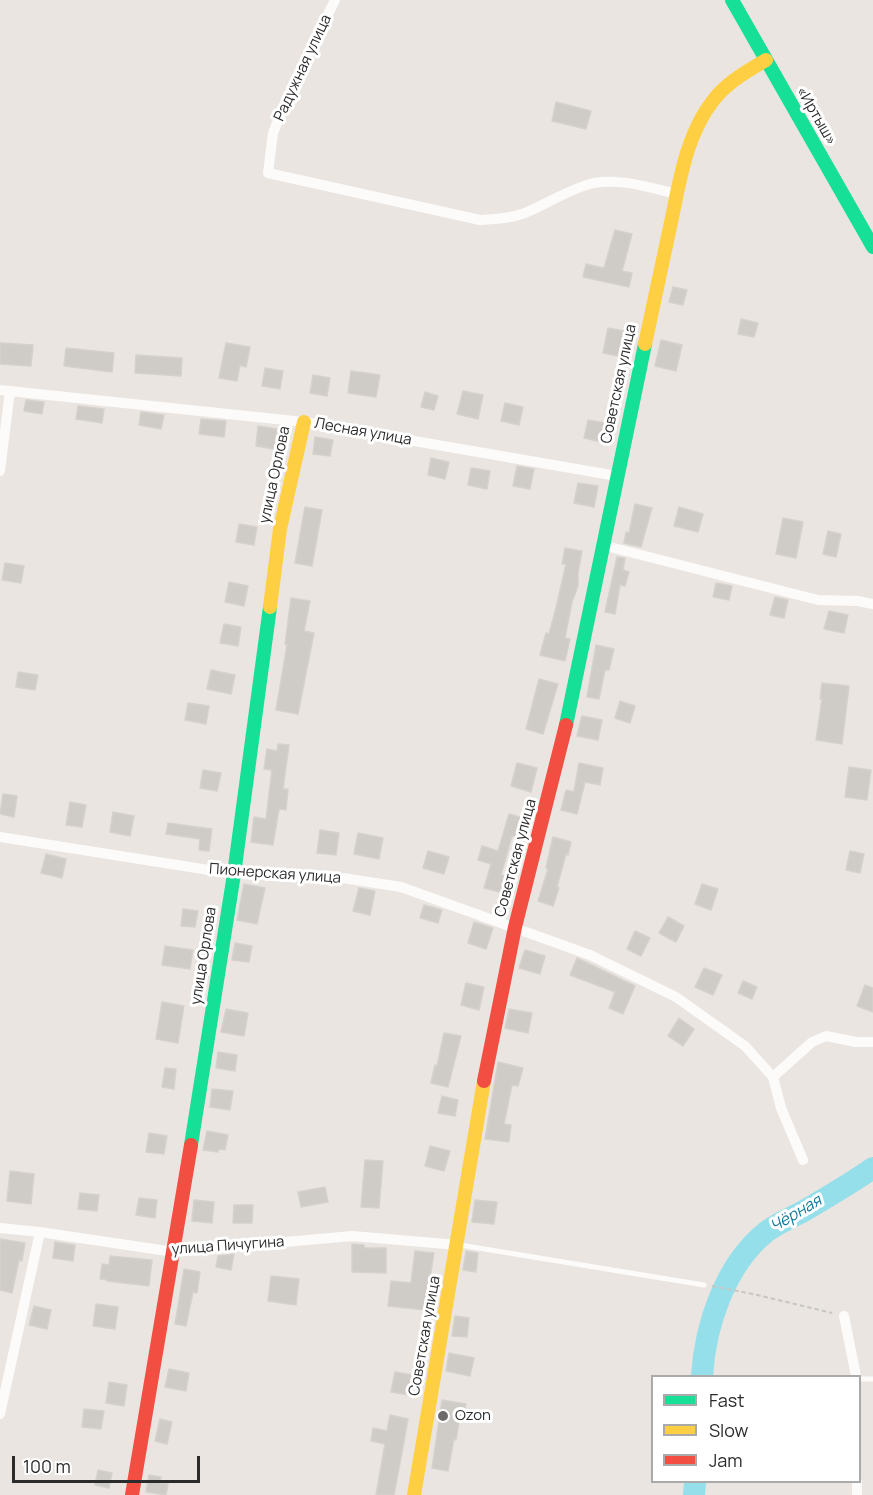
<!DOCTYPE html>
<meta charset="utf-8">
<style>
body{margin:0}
#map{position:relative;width:873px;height:1495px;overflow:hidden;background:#eae5e0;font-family:Manrope,sans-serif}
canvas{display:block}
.legend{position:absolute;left:651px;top:1375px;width:210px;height:108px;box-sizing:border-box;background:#fff;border:2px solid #aaa;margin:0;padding:8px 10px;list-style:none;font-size:18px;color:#2b2b2b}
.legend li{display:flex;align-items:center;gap:12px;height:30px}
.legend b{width:30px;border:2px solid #aaa}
.scale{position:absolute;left:12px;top:1456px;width:188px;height:27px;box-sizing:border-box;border:3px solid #2b2b2b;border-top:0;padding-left:8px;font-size:18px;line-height:21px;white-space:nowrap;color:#2b2b2b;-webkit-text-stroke:4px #fff;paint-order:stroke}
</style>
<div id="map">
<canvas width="873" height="1495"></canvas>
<ul class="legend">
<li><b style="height:8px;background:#16e098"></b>Fast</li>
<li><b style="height:8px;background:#ffcf43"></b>Slow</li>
<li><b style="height:8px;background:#f24e42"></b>Jam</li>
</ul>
<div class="scale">100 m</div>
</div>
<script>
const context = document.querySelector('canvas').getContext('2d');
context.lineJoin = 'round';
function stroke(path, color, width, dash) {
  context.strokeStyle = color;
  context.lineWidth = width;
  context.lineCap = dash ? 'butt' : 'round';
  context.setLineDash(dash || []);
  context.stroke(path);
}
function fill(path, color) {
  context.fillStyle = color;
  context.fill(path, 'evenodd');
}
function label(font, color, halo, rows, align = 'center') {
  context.font = font + ' Manrope,sans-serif';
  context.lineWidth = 6;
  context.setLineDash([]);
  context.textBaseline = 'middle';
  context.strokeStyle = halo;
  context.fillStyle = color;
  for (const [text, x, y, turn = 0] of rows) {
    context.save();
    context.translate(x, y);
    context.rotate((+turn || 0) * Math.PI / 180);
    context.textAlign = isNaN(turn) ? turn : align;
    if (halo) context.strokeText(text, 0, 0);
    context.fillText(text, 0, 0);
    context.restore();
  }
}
stroke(new Path2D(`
 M702 1376C705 1326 725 1265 766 1232 776 1224 790 1218 802 1212 826 1198 850 1184 873 1168
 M694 1495 695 1482`), '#95dfeb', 22);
const building = new Path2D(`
 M556 102 591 111 586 129 552 121Z
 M615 230 632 234 622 271 632 273 629 287 583 277 586 264 604 268Z
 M673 287 687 290 683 305 669 302Z
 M741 319 758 323 754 337 738 334Z
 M608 328 624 331 618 356 603 353Z
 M661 340 682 345 676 371 655 366Z
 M0 343 33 345 31 366 0 364Z
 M226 343 250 347 246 367 240 365 237 381 219 378Z
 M66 348 114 353 112 372 64 366Z
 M136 355 182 358 181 376 135 373Z
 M265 368 283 371 280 389 262 386Z
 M351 371 380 375 376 397 348 393Z
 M313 375 330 378 327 396 310 393Z
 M463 391 483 395 478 419 457 414Z
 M425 392 438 396 434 410 421 407Z
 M26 400 44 402 42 414 24 411Z
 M505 403 523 407 519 425 501 421Z
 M78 406 104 409 102 423 76 419Z
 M141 412 164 415 161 429 139 425Z
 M201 419 226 421 224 437 199 434Z
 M588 420 605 423 601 442 584 438Z
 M258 426 277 429 274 449 256 446Z
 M315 437 333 440 330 456 313 454Z
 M431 458 449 462 445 479 428 475Z
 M517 466 534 469 530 489 513 486Z
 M471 468 490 471 487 489 468 485Z
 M578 483 598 486 594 507 574 503Z
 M635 504 652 508 641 547 624 543 626 532 629 533Z
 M305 507 322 510 312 566 295 563Z
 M679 507 703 514 698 532 674 526Z
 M783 518 803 522 796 558 776 554Z
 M239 524 257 527 254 545 236 542Z
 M828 531 841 534 836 557 823 554Z
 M565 548 582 551 578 573V586L572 602 565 638 570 639 565 661 540 655 546 633 549 634 556 608 566 564H562Z
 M617 557 625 558 623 570 629 572 625 586 620 585 615 614 605 612Z
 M5 563 24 566 21 583 2 580Z
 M229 582 248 586 244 606 225 602Z
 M716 583 732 586 729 600 713 597Z
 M775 597 788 600 784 618 770 615Z
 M291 598 310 601 304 631 314 633 298 714 276 710 287 645 285 644Z
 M829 611 848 615 844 633 824 629Z
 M224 624 241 627 238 646 220 643Z
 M596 645 614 649 609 670H605L599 699 587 697Z
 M211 670 235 675 231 694 207 689Z
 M18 672 38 675 35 690 16 687Z
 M539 679 558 684 543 734 526 729Z
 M822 683 849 686 842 744 816 740 822 699H820Z
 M620 701 635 706 630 723 615 718Z
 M188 703 209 706 206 724 185 720Z
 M582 716 602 720 598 740 577 736Z
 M278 744 289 745 283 789H288L286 810 279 809 273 845 251 842 254 817 266 819 272 770 264 769 267 749 277 751Z
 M517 763 537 768 531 792 511 786Z
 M579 763 603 768 600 785 585 782 577 814 561 810 566 790 574 792Z
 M849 767 871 770 867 800 845 797Z
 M203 770 221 773 217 791 200 788Z
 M3 794 17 796 14 817 0 814Z
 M70 802 86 805 82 827 66 825Z
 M113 812 134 816 130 836 110 832Z
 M509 814 523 818 517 838 512 836 501 875 508 877 504 893 484 888 491 864 478 860 482 846 498 851Z
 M168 823 212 829 209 851 199 850 200 839 166 834Z
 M320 830 339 833 336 855 317 853Z
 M358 833 383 838 379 859 354 854Z
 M553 837 571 842 568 855 566 854 557 887 559 888 553 906 538 901 548 869 546 868Z
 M428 851 449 857 444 874 423 868Z
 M850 851 864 854 860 873 846 870Z
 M46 854 66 859 62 878 41 873Z
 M244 884 265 888 257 924 237 920Z
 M702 884 718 889 711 910 695 904Z
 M359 888 375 891 370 915 353 911Z
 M424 905 442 910 438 923 420 918Z
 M183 909 198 911 195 927 181 926Z
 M668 917 684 926 676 942 659 933Z
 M474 922 493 928 486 949 468 943Z
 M635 931 650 938 641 956 627 949Z
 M235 943 252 946 249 962 232 960Z
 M165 946 193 950 190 969 162 965Z
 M525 950 545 956 540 974 519 968Z
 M577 958 635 986 623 1014 609 1008 615 992 570 975Z
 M704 968 722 975 713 995 695 987Z
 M743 981 757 987 752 999 738 993Z
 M466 983 484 987 479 1010 461 1005Z
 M865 985 873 988V1012L857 1006Z
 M162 1002 184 1006 178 1043 156 1039Z
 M226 1009 248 1013 244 1036 221 1032Z
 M509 1009 532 1013 528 1033 505 1028Z
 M679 1018 694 1029 683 1046 668 1036Z
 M444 1033 461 1036 448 1087 431 1083 435 1065 437 1066Z
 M218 1052 237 1055 235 1071 216 1068Z
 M498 1062 523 1068 518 1086 512 1085 504 1124 511 1125 509 1142 485 1139Z
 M165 1068 176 1069 174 1089 162 1087Z
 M212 1089 233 1091 230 1110 210 1107Z
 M442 1096 458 1100 455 1116 438 1113Z
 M207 1131 228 1135 225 1150 219 1149 218 1152 203 1150Z
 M149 1133 167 1136 164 1154 146 1152Z
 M430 1146 450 1151 444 1171 425 1166Z
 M365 1160 383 1161 379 1208 361 1207Z
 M10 1171 34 1174 31 1204 7 1201Z
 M325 1187 328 1202 301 1207 298 1192Z
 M80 1193 99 1195 97 1211 78 1209Z
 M139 1198 157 1200 155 1218 136 1215Z
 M194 1200 214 1202 212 1223 192 1221Z
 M475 1200 497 1202 494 1224 472 1222Z
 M234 1205H253L252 1223H233Z
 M0 1239 25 1243 22 1261 19 1260 12 1293 0 1290Z
 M55 1242 75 1245 73 1261 53 1258Z
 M352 1244 364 1245V1248H386V1273L352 1272Z
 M415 1251 434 1253 425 1310 388 1306 391 1281 411 1283Z
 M466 1251 478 1253 476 1272 463 1270Z
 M234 1254 231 1270 216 1267 218 1256Z
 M110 1256 152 1260 149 1286 107 1281V1280L100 1279 102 1264 109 1265Z
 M184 1269 200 1272 197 1293 193 1292 186 1326 175 1324Z
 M271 1276 299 1279 296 1305 268 1301Z
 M96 1304 118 1307 115 1329 93 1326Z
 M34 1306 51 1310 47 1329 29 1325Z
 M455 1316 469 1318 467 1337 452 1336Z
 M449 1353 474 1358 470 1376 446 1371Z
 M169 1369 189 1373 186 1391 165 1387Z
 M395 1372 413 1375 409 1395 391 1392Z
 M109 1382 127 1385 124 1406 106 1403Z
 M442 1400 466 1404 463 1422H459L456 1440 454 1439 448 1471 432 1468Z
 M84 1409 104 1411 101 1429 82 1427Z
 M390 1415 408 1419 403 1447 394 1495H376L385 1444 371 1441 373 1428 387 1431Z
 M160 1419 172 1422 167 1444 155 1441Z
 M98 1470 112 1473 109 1488 95 1485Z
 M149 1475 161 1477 160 1483 168 1484 166 1495 146 1492Z`);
fill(building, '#cfcbc7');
stroke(building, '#d5d1cd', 1.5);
stroke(new Path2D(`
 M712 1286 753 1294 832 1313`), '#c6c6c6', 2, [4.5, 3]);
stroke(new Path2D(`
 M460 1245 704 1285
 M860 1379H873`), '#fcfbfa', 5);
stroke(new Path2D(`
 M335 0 288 96 273 133 268 173 480 220C494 219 508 219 522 214 546 205 568 189 594 183 621 178 651 188 677 194
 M0 390 304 422 617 476
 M0 471 10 391
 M602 545 818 600 858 601 873 604
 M0 837 234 874 330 876 401 887 590 955 676 997 745 1046 773 1077 781 1108 803 1160
 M773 1077 812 1042 826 1036 856 1042H873
 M0 1228 40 1232 174 1252 352 1236 458 1245
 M844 1316 856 1376
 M0 1414 40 1232
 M857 1482V1495`), '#fcfbfa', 10);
stroke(new Path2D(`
 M732 0 873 247
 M566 725 645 344
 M191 1145 234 874 270 607`), '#16e098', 14);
stroke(new Path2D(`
 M645 344C653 305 662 266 670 227 679 186 685 137 712 102 726 83 746 72 766 60
 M270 607 280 529 304 422
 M414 1495 484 1081`), '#ffcf43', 14);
stroke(new Path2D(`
 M484 1081 515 927 566 725
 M132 1495 191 1145`), '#f24e42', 14);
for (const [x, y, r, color] of [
 [443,1416,6,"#6e6c6a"]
]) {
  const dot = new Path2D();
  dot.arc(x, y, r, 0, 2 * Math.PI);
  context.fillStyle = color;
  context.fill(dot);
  stroke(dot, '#fff', 2);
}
label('15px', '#2b2b2b', '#fff', [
 ["Радужная улица",303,68,-65],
 ["«Иртыш»",816,116,60],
 ["Советская улица",619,384,-78],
 ["Лесная улица",363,432,10],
 ["улица Орлова",275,475,-78],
 ["Советская улица",516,858,-75],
 ["Пионерская улица",275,874,4],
 ["улица Орлова",204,956,-81],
 ["улица Пичугина",228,1246,-4],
 ["Советская улица",425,1336,-80]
]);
label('15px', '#2b2b2b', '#fff', [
 ["Ozon",455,1416]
], 'left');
label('italic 16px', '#0c7c9e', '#fff', [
 ["Чёрная",796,1214,-31]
]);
</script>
